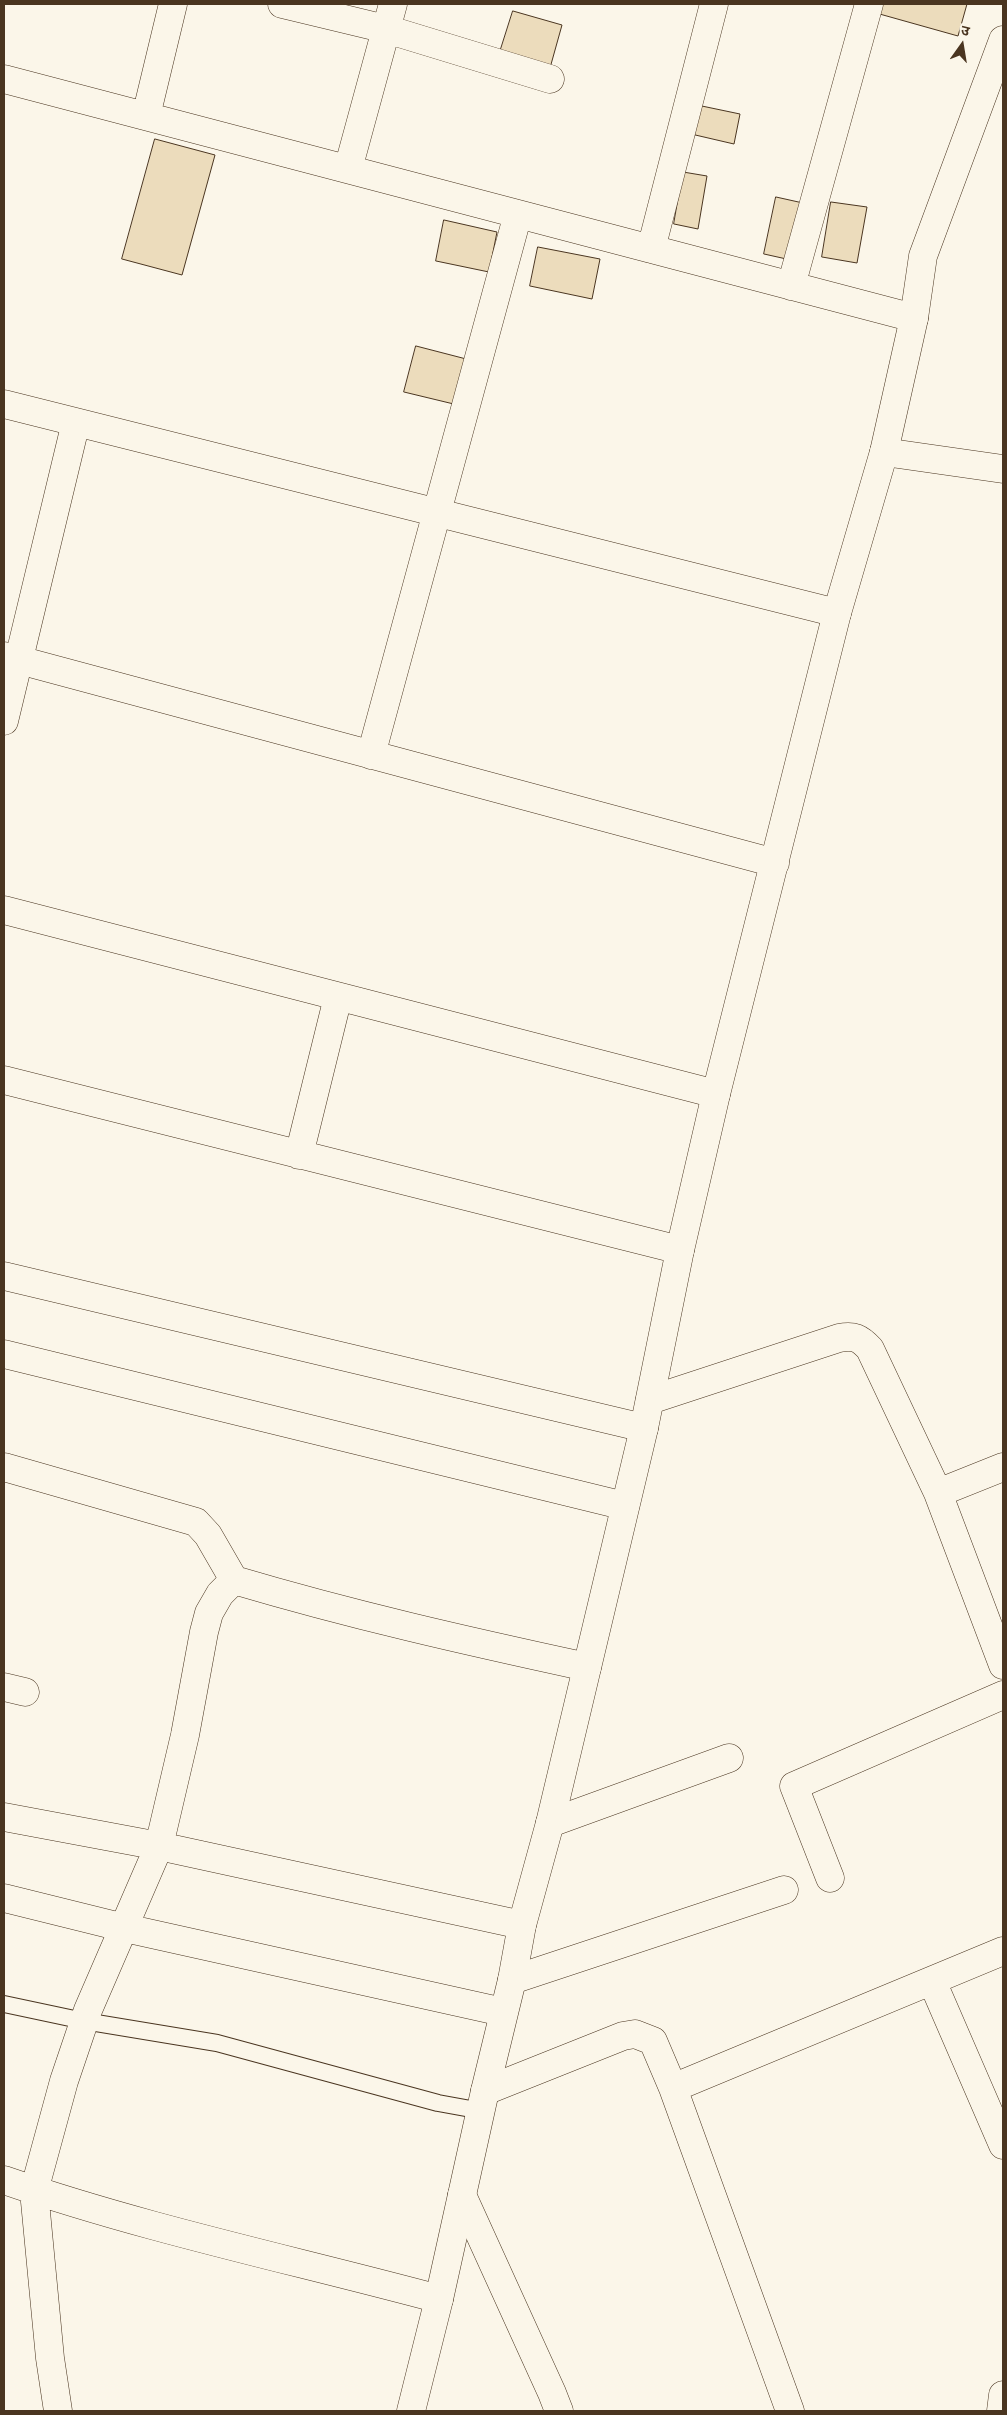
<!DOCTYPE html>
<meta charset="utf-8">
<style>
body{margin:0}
#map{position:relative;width:1007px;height:2415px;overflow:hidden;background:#fbf6e9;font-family:"DejaVu Sans","Noto Sans Devanagari",sans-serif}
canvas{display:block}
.frame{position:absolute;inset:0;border:5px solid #4a3520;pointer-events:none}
.north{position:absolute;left:937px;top:20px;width:50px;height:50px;-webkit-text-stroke:4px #fbf6e9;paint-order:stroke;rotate:13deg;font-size:14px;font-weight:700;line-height:20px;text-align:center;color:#4a3520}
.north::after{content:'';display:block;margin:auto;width:18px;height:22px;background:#4a3520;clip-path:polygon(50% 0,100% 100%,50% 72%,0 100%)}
</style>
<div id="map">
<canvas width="1007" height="2415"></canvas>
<div class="frame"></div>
<div class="north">उ</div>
</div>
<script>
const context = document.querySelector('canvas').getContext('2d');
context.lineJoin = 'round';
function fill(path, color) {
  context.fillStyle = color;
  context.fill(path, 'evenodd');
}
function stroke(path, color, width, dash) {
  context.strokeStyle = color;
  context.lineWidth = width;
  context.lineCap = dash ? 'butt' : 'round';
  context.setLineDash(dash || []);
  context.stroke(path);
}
const building = new Path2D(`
 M878 4H967L958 36 876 13Z
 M513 11 562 25 550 68 500 52Z
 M697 105 740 114 734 144 691 134Z
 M155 139 215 155 182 275 122 259Z
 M683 172 707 176 698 229 674 224Z
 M776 197 803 203 791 260 764 254Z
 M831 202 867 207 857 263 822 257Z
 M444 220 497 232 489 272 436 261Z
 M538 247 600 259 592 299 530 286Z
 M416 346 474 361 462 406 404 392Z`);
fill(building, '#ecdcbc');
stroke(building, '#4a3520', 1);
const lane = new Path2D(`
 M4 2004 84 2021 217 2043 438 2103 482 2111`);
const street = new Path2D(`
 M282 4 386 29 550 79
 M4 79 914 318
 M146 116 173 4
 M348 169 393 4
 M651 249 714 4
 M791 286 869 4
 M4 404 837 613
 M884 452 1003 469
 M4 656 775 863
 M4 721 76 422
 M371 755 518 214
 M4 910 716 1094
 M4 1080 680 1250
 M299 1155 338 997
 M4 1276 644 1428
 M4 1354 625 1506
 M650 1400 839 1338C854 1335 860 1338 870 1349L938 1493 1003 1665
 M4 1467 196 1522 208 1535 234 1580C352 1615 467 1641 587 1667
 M938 1493 1003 1467
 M234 1580 220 1594 209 1613 204 1632 185 1735 159 1846 522 1925
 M4 1687 25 1692
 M4 1817 159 1846 88 2010 64 2081 34 2191 50 2358 58 2411
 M550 1823 729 1758
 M830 1878 794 1786 1003 1695
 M4 1898 125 1928 503 2012
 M512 1980 784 1890
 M932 1981 1003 2145
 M673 2088 1003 1951
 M485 2091 623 2036 635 2034 653 2041 673 2088 790 2411
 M4 2180C146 2229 294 2260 439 2299
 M462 2195 552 2393 559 2411
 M1001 2411 1003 2395`);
const secondary = new Path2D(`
 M411 2411 439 2299 485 2091 512 1980 522 1925 550 1823 644 1428 680 1250 716 1094 837 613 884 452 914 318 923 256 1003 40`);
stroke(lane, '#4a3520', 18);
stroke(street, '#4a3520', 29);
stroke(secondary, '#4a3520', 29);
stroke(lane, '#fbf6e9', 16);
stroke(street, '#fbf6e9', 28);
stroke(secondary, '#fbf6e9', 28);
</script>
